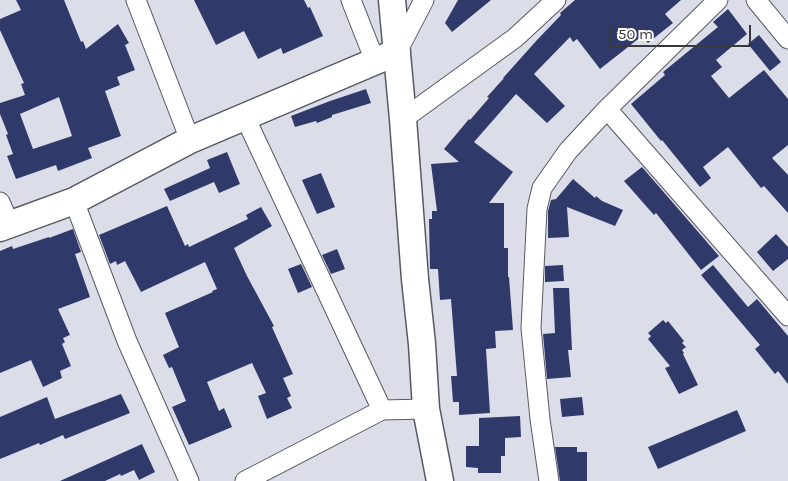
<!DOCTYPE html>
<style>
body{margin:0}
#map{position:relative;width:788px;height:481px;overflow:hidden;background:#dbdee9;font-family:Karla,sans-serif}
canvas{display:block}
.scale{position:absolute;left:610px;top:25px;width:141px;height:22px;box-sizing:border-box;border:2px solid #37393d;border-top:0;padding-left:6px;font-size:15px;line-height:18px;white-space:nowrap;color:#37393d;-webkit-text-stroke:4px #fff;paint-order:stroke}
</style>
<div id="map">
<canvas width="788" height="481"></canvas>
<div class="scale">50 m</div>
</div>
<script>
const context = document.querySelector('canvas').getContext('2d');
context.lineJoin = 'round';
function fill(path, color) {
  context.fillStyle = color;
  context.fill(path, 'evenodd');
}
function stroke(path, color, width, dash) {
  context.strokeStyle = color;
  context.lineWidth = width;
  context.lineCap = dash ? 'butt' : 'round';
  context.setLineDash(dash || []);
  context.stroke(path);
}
fill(new Path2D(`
 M16 0H64L81 42 83 41 86 49 118 24 129 43 125 45 135 70 117 77 120 85 105 91 121 136 88 148 92 158 58 171 56 165 16 179 7 156 13 154 6 135 8 134 0 114V103L25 95 21 84 24 83 0 30V19L21 10ZM59 97 72 136 33 149 20 114Z
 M194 0H304L308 8 310 7 323 36 283 54 281 48 258 59 244 31 216 45Z
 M458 0H491L452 32 445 23Z
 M575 0H681L665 14 673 23 648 43 642 36 600 69 577 39 573 42 570 37 534 74 565 106 547 123 516 94 474 142 513 172 489 203H504V248H508V277H509L513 330 495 331 496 348 486 349 490 413 459 415V402H453L451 376H457L451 299 440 300 438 269H430L429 219H432V211H437L431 164 459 162 444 149 469 119 470 120 489 98 487 97 504 78H503L537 40 561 15 560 13Z
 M728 9 747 34 716 60 722 67 711 76 729 98 764 70 788 99V145L772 158 788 175V213L764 186 761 188 728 147 703 167 711 178 700 187 662 140 661 141 631 104 665 75 663 72 718 27 713 22Z
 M759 35 781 62 770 71 748 44Z
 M366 89 371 103 332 115V117L317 123 316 121 295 127 291 116 330 101Z
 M227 152 240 184 219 193 214 182 170 201 164 189 210 168 207 160Z
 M642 167 719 256 701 270 656 213 654 215 624 181Z
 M321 173 335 207 317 214 302 180Z
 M573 179 595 198 596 196 602 201 623 210 615 226 567 207 569 237 548 238V211L551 200 556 199Z
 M167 206 185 246 188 244 189 247 248 219 246 215 261 207 272 226 234 248 247 276 274 326 272 327 293 374 283 378 291 396 287 398 292 408 267 419 258 396 266 393 252 363 207 382 219 411 224 408 232 427 189 445 172 407 186 401 172 367 169 368 163 355 179 347 165 313 213 292 212 291 217 289 205 262 141 292 125 261 117 265 116 261 110 264 99 235Z
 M73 229 81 252 75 254 90 297 58 309 70 335 63 338 65 342 62 344 71 366 60 371 62 378 43 387 31 360 0 373V251L12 246 13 249 49 237V238Z
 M776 234 788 247V259L773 271 757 252Z
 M337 249 345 269 331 274 322 255Z
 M301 264 312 287 298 293 288 269Z
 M563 265 564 281 545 282V266Z
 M713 265 748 307 757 299 788 336V384L778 371 775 374 755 349 760 345 701 275Z
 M553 288H569L572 350H568L571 377 547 379 543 334 555 333Z
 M663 320 666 323 668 321 684 341 682 343 686 347 682 350 684 353 683 354 698 385 679 394 665 368 670 366 648 339 651 336 648 333Z
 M121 394 130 413 65 439 63 435 40 445 39 443 0 459V417L47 397 55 419Z
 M582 397 584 415 562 417 560 399Z
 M737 410 746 431 658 469 648 447Z
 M520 416 521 437 505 438V456H501V473H478V468L466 467V446H479V418Z
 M142 444 155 472 139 480 134 470 121 476 120 474 105 481H60Z
 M555 447H577V452H587V481H560Z`), '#2f3a6b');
const street = new Path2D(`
 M136 0 190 140
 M351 0 375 61
 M718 0 607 109 788 316
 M756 0 788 39
 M397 52 424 0
 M245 117 382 410
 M403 119 515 38 556 0
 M74 201 127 341 189 481
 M0 202 10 225
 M245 481 382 410 426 409
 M549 481 540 419 531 328 537 209 542 188 568 151 607 109`);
const secondary = new Path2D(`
 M392 0 403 119 415 279 422 344 426 409 440 481
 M0 228 74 201 190 140 397 52`);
stroke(street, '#565962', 21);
stroke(secondary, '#565962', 29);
stroke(street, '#fff', 19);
stroke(secondary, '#fff', 26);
</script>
